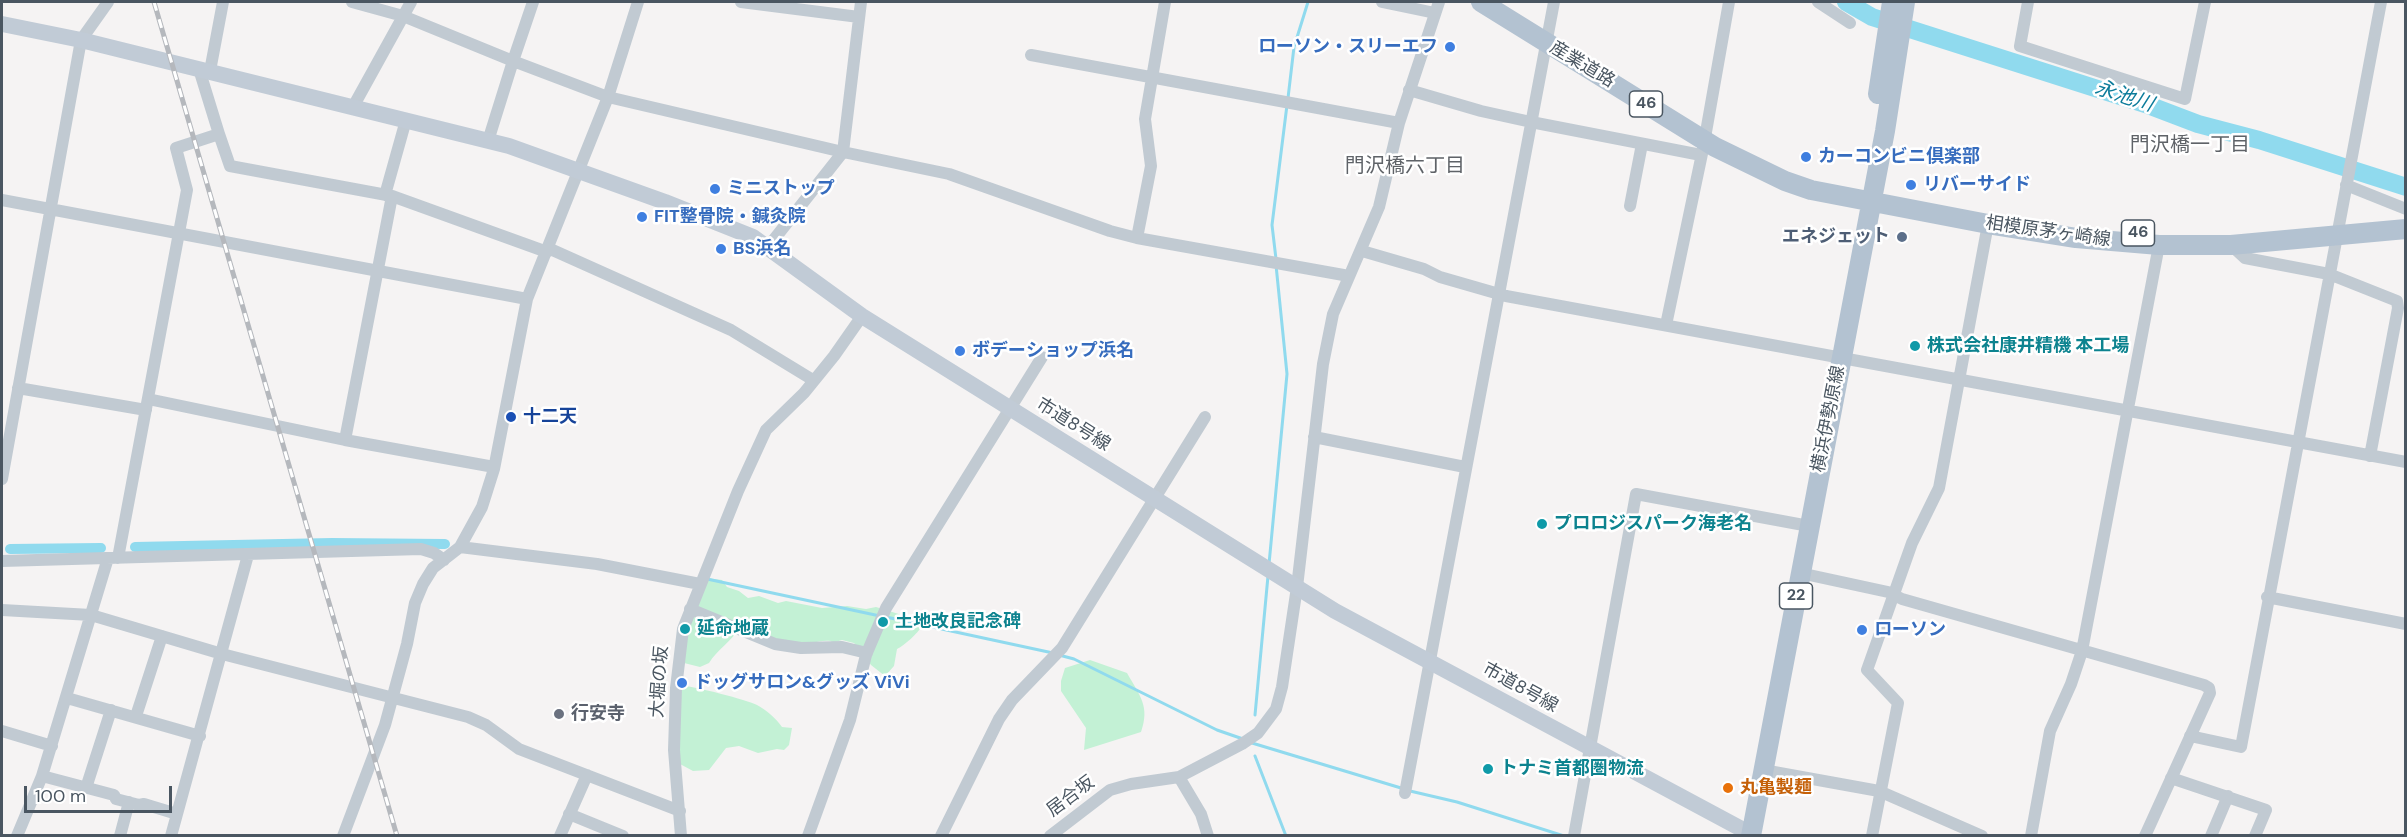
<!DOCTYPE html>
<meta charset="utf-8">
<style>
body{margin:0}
#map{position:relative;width:2407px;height:837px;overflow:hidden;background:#f5f3f3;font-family:"DM Sans",sans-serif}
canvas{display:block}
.frame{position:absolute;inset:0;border:3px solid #4a5661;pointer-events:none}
.scale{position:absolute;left:24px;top:786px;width:148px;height:27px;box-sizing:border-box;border:3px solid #4a5661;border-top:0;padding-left:8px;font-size:18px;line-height:21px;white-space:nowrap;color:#4a5661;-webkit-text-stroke:4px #fff;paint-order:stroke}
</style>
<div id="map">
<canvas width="2407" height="837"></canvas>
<div class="frame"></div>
<div class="scale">100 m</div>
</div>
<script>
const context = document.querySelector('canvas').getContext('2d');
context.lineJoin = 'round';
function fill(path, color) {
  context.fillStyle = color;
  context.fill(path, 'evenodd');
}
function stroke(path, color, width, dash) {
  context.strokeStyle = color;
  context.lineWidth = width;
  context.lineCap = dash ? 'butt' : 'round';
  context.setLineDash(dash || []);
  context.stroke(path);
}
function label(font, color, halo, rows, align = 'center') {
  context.font = font + ' "DM Sans","Noto Sans JP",sans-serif';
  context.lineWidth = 5;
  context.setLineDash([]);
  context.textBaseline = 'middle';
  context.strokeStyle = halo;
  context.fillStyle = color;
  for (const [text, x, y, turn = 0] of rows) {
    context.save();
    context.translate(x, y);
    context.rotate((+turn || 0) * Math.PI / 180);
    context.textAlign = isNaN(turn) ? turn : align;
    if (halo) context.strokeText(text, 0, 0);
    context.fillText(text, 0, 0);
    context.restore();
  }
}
fill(new Path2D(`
 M707 578 722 580 727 587 739 591 748 598 759 596 778 603 786 601 822 608 847 606 866 609 876 607 902 615H914L922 626C918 633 905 645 897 649L894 666 885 676 871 665 854 643 842 640 832 643 831 641C819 639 807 646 794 645L740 627C731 642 717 650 709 663L700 667 684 663 682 649Z
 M1090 660 1127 673C1140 696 1150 706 1141 732L1084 750 1086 728 1061 691V681L1065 668Z
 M683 686C693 686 748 700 757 705 766 710 776 718 782 727L792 728 789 745 784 750 777 749 758 753 739 746 726 748 709 770 693 771 680 764 676 690Z`), '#c3f1d5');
stroke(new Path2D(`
 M1288 98 1294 47 1308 2
 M1276 259 1272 225 1287 105
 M1269 564 1287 374 1276 265
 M707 579 880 616
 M886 617 1053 653
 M1059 655 1074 659 1217 730 1243 739
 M1255 715 1268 576
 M1252 743 1401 788
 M1255 756 1286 836
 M1410 791 1457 802 1564 836`), '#90daee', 3);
stroke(new Path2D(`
 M135 547 332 543 445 544
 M10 549 101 548`), '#90daee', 10);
stroke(new Path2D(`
 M1846 2 1872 17 2148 105 2198 124 2259 140 2406 187`), '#90daee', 18);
stroke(new Path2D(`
 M352 2 403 16 513 61 533 2
 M741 2 859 17
 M1382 2 1435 13
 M1818 2 1850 23
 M2028 2 2020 46 2185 99 2205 2
 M1031 55 1399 123
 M210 71 223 2
 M1409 90 1481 111 1531 122 1701 155
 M353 107 411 2
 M219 134 230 166 392 196 547 252
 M488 141 513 61 608 97 843 152 949 174 1110 231 1137 238 1349 276
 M2346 185 2406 209
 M385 195 406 120
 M2 200 527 299
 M1630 206 1642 144
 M1137 238 1151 166 1145 119 1165 2
 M2231 245 2245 258 2329 274 2397 301 2398 308 2370 456
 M768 247 843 152 861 2
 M548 248 731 330 813 380
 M1362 251 1424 269 1440 277 1506 296 2406 462
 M1666 325 1703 149 1729 2
 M18 388 146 410
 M148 399 345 440 494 467
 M1314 437 1465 467
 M345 440 392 196
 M2 479 81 40 108 2
 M460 547 597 564 700 584
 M118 558 187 190 176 148 219 134 199 69
 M2 561 421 549 434 553 444 560
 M1800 573 1888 592 1902 599 2204 685 2209 688 2210 693 2145 836
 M2267 597 2406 624
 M690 609 775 644 801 648 842 647 867 653
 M2 610 91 615 222 654 468 717 486 725 519 749 680 811
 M67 698 200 736
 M136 716 162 636
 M2 731 52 746
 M2190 736 2241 747 2381 2
 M1763 770 1879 791 1982 836
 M42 776 114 795 116 799 139 805 144 804 177 814
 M1179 777 1201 814 1208 836
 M2171 778 2266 810 2255 836
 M86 788 111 710
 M1405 793 1554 2
 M569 814 623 836
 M17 836 42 776 108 558
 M120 836 129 802
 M171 836 248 555
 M343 836 385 725 407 644 415 603 423 584 433 568 460 547 482 507 494 469 527 299 608 97 638 2
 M560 836 587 775
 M681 836 674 750 676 688 683 629 738 491 766 430 804 393 834 356 862 316
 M808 836 850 720 866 655 886 608 1042 357
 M941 836 999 719 1012 700 1062 648 1205 417
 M1050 836 1110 790 1131 784 1179 777 1242 744 1258 733 1276 709 1282 687 1297 587 1323 364 1333 314 1379 207 1399 123 1439 2
 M1574 836 1636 494 1809 526
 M1872 836 1898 703 1867 670 1912 543 1939 488 1988 224
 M2031 836 2050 731 2071 684 2082 651 2159 245
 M2211 836 2228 796`), '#c1cad2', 12);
stroke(new Path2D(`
 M2 24 81 40 509 146 665 202 753 237 862 316 1335 611 1751 834`), '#c1cbd6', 16);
stroke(new Path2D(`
 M1481 2 1715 147 1785 181 1811 190 1988 224 2076 238 2159 245H2231L2406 229
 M1878 94 1892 2
 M1751 836 1885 131 1905 2`), '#b3c2d1', 20);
const rail = new Path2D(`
 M154 2 397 836`);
stroke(rail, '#b5b8bd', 5);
stroke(rail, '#fff', 3, [9]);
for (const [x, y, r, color] of [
 [1450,47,6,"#3f7fe0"],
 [1806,157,6,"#3f7fe0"],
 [1911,185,6,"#3f7fe0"],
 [715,189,6,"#3f7fe0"],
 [642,217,6,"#3f7fe0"],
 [1902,237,6,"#5c6f8a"],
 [721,249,6,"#3f7fe0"],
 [1915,346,6,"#0f9aa8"],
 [960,351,6,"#3f7fe0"],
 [511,417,6,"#1a4fb4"],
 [1542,524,6,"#0f9aa8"],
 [883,622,6,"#0f9aa8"],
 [685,629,6,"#0f9aa8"],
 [1862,630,6,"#3f7fe0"],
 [682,683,6,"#3f7fe0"],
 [559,714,6,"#6b7280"],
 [1488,769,6,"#0f9aa8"],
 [1728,788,6,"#e8710a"]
]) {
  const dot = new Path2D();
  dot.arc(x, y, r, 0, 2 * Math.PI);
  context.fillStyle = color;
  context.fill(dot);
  stroke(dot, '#fff', 2);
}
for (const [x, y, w] of [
 [1646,104,33],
 [2138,233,33],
 [1796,596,33]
]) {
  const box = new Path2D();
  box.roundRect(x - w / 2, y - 13, w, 26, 4.5);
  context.fillStyle = '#fff';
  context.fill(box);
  stroke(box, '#4a5661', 1.5);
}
label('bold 16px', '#4a5661', null, [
 ["46",1646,104],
 ["46",2138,233],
 ["22",1796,596]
]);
label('bold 18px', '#366cbe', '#fff', [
 ["ローソン・スリーエフ",1438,47,"right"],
 ["カーコンビニ倶楽部",1818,157],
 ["リバーサイド",1923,185],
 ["ミニストップ",727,189],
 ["FIT整骨院・鍼灸院",654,217],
 ["BS浜名",733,249],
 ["ボデーショップ浜名",972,351],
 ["ローソン",1874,630],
 ["ドッグサロン&グッズ ViVi",694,683]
], 'left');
label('18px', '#4a5661', '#fff', [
 ["産業道路",1582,65,31],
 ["相模原茅ヶ崎線",2048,232,8],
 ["横浜伊勢原線",1829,419,-79],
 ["市道8号線",1073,425,32],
 ["大堀の坂",660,682,-86],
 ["市道8号線",1520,688,29],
 ["居合坂",1071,797,-37]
]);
label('bold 18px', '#4e5e75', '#fff', [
 ["エネジェット",1890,237]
], 'right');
label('bold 18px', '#0d838f', '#fff', [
 ["株式会社康井精機 本工場",1927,346],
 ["プロロジスパーク海老名",1554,524],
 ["土地改良記念碑",895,622],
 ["延命地蔵",697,629],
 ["トナミ首都圏物流",1500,769]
], 'left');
label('bold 18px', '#164399', '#fff', [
 ["十二天",523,417]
], 'left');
label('bold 18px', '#5b616d', '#fff', [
 ["行安寺",571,714]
], 'left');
label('bold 18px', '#c56008', '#fff', [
 ["丸亀製麺",1740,788]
], 'left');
label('italic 20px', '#0c7c9b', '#fff', [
 ["永池川",2124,97,18]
]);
label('20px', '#5f6368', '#fff', [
 ["門沢橋一丁目",2190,146],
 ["門沢橋六丁目",1405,167]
]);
</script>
